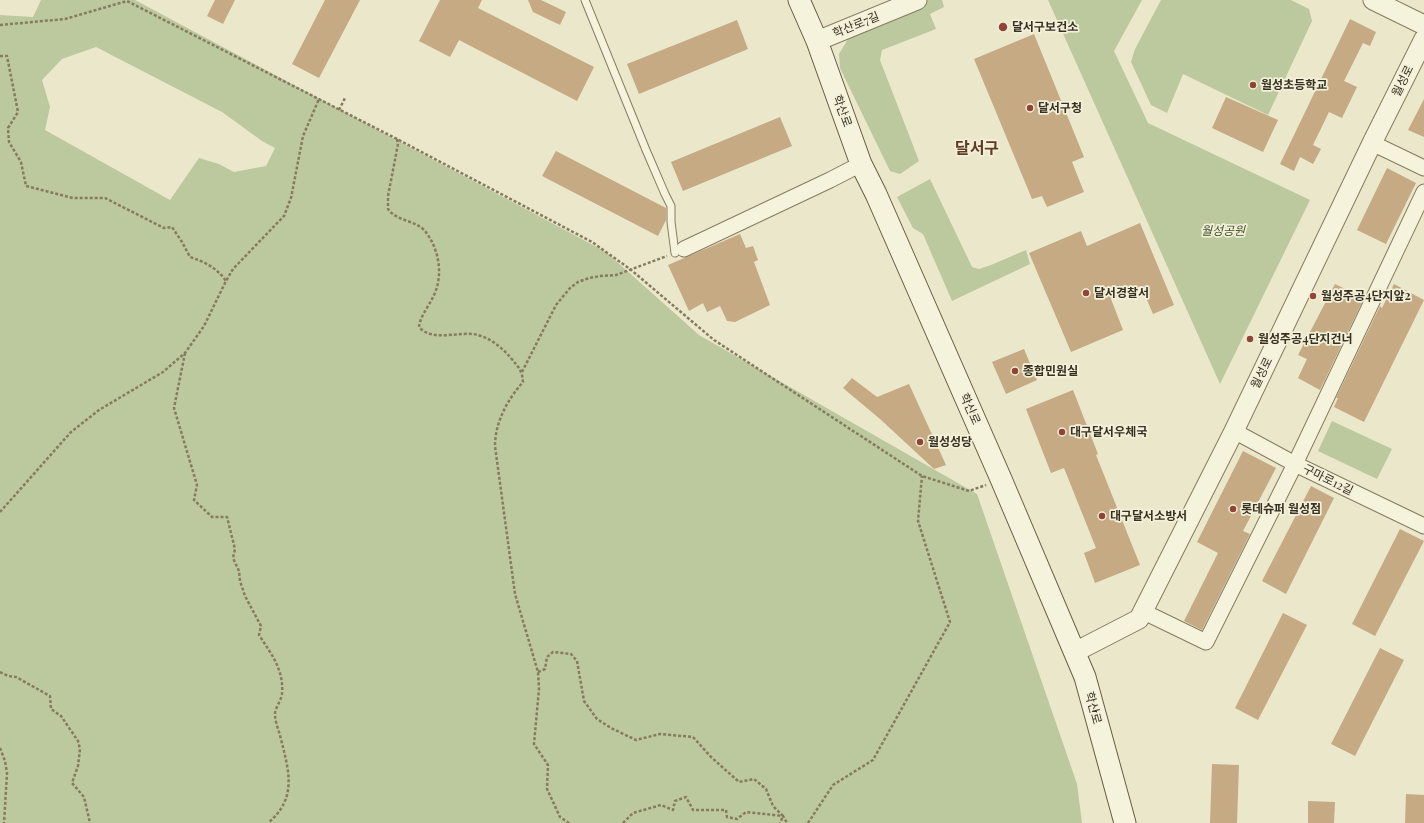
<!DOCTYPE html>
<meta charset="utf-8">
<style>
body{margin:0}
canvas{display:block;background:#ebe7ca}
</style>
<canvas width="1424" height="823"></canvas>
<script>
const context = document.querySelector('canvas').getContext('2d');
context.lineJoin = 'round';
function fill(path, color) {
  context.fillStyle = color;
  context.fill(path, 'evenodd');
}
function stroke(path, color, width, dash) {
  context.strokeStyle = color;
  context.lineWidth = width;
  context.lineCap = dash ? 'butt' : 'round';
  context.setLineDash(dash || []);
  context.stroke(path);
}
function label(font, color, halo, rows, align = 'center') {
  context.font = font + ' "Playfair Display","Noto Sans KR",serif';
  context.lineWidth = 3.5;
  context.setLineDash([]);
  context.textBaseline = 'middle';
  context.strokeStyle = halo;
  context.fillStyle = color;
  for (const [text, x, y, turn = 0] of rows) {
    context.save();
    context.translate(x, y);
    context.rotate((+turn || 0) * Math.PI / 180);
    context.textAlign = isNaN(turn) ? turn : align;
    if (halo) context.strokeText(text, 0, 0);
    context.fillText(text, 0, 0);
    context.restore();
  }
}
fill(new Path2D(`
 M41 0H135L606 252 699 335 977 494 1077 784 1082 823H0V15L33 17ZM96 47 222 112 262 141 275 148 266 166 234 172 219 164 199 158 170 200 45 130 50 107 42 80 62 59Z
 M926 0H942L944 7 930 14 936 29 882 50 880 60 919 161 900 174 890 171 840 68 839 54 851 34Z
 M1048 0H1142L1114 51 1148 123 1310 200 1220 384Z
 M1161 0H1291L1309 9 1312 21 1268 115 1183 74 1167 113 1151 105 1131 62 1135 49Z
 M930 179 972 267 979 269 991 265 1026 250 1030 264 952 301 923 234 913 228 897 197Z
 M1332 421 1392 449 1377 479 1318 451Z`), '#bcc89e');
fill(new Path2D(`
 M215 0H235L223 24 207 16Z
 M325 0H360L319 78 292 64Z
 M440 0H482L478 8 594 67 577 101 459 40 450 57 419 41Z
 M528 0H541L566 12 560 25 533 12Z
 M1350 19 1376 32 1370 46 1363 43 1344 81 1357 87 1342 118 1329 112 1313 145 1321 149 1313 164 1300 157 1294 171 1280 164Z
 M737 20 748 49 639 94 627 64Z
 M1034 34 1084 157 1072 162 1084 192 1047 207 1042 196 1032 199 974 59Z
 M1226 97 1278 120 1263 152 1212 128Z
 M1424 99V137L1408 130Z
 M780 117 792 146 683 191 671 162Z
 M556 151 666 208V220L658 236 542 176Z
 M1387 168 1416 183 1386 244 1357 230Z
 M1140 223 1174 305 1153 314 1141 286 1111 299 1123 330 1071 352 1029 253 1081 231 1087 246Z
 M740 234 746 248 753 246 758 260 754 262 770 305 735 322 727 321 720 306 707 312 703 303 689 311 668 265Z
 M1335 284 1364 298 1320 390 1298 378 1307 359 1298 355Z
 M1394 284 1424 300 1364 422 1334 407 1338 398H1336L1380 306 1382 308Z
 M1024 349 1037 380 1006 394 992 362Z
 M852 378 877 397 909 384 946 465 934 469 880 419 843 388Z
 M1073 390 1098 454 1096 455 1140 565 1095 583 1084 553 1096 548 1064 468 1051 473 1026 409Z
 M1243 451 1276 468 1243 531 1250 534 1202 630 1184 621 1218 553 1197 542Z
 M1311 486 1334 498 1286 594 1262 581Z
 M1400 529 1424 541 1375 636 1352 624Z
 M1283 613 1307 625 1258 720 1235 708Z
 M1380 648 1404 660 1355 756 1331 744Z
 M1212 764 1239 765 1237 823H1210Z
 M1406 794 1424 795V823H1405Z
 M1308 801 1335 802 1334 823H1308Z`), '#c5aa83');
const service = new Path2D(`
 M585 0 646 150 665 194 671 206V222L675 253`);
const minor = new Path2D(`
 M1372 143 1424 168
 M684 249 830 180 861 164
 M1234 431 1295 464 1424 526
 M1142 611 1206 642 1295 464 1424 192`);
const tertiary = new Path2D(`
 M1373 0 1424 25
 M817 41 917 0
 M1075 652 1139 619 1234 431 1372 143 1424 39`);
const secondary = new Path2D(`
 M799 0 817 41 861 164 876 194 1001 479 1085 677 1125 823`);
stroke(service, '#867b60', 9);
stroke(minor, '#867b60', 17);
stroke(tertiary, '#867b60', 21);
stroke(secondary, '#685c43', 23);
stroke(new Path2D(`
 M0 25 65 19 127 1 397 139 592 242 630 269 714 340 922 476 969 491 986 485
 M0 56H7L18 112 8 128 9 142 21 162 26 186 73 198H105L164 228 172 227 182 242 190 257C205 262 217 268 226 281
 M339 110 345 98
 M397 139 398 144 388 196V209C396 221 415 220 425 231 440 250 444 278 432 299 428 307 420 317 419 327 433 343 461 330 478 335 492 339 502 348 511 358 518 367 522 369 523 382 508 399 495 422 495 446L515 594 538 672 539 689 534 744 548 765 547 789 560 817 569 823
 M185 353 174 408 197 485 194 500 212 517H227L235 549 233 558 239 571 240 581 245 596 261 626 259 635C272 655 284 670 282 694 281 701 275 708 275 714 275 721 278 729 280 735 288 769 299 797 268 823
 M522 372 556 305 570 288 578 282 589 278 600 276 616 275 667 256
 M0 512 71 432 99 410 163 372 185 353 204 326 226 281 233 269 284 216 291 198 303 136 319 99
 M0 672 8 676 16 677 50 696 51 709 61 716 78 741 80 749 78 766 72 783 84 797 90 823
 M538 672 545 669 547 657 553 652 571 654 577 661 584 701 597 719 611 728 636 740 660 734 693 737 711 757 739 782 754 779 766 789 773 806 783 816 780 823
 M0 748 5 761 7 773 4 823
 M623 823 633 813 661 805 673 810 675 801 686 797 693 810H726L727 817 737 819 746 812 783 816 787 823
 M808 823 833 785 873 760 950 622 918 521 922 476`), '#867b60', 2.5, [3, 2]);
stroke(service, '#f6f3dc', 7);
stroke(minor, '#f6f3dc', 15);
stroke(tertiary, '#f6f3dc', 19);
stroke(secondary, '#f6f3dc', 21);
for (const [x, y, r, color] of [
 [1003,27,5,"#904435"],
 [1253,85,4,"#904435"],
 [1030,108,4,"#904435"],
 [1086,293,4,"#904435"],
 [1313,296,4,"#904435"],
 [1250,339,4,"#904435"],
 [1015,371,4,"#904435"],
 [1062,432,4,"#904435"],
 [920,442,4,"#904435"],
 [1233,509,4,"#904435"],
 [1102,516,4,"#904435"]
]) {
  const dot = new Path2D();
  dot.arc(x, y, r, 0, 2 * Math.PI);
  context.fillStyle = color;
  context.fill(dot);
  stroke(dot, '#f3f0d9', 1.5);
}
label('12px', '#383022', '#f3f0d9', [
 ["학산로7길",856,25,-22],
 ["월성로",1403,81,-64],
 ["학산로",842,111,70],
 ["월성로",1262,373,-64],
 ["학산로",970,409,66],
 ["구마로12길",1328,480,26],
 ["학산로",1093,708,75]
]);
label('bold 12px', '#383022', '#f3f0d9', [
 ["달서구보건소",1012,27],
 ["월성초등학교",1261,85],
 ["달서구청",1038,108],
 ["달서경찰서",1094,293],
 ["월성주공4단지앞2",1321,296],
 ["월성주공4단지건너",1258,339],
 ["종합민원실",1023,371],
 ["대구달서우체국",1070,432],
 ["월성성당",928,442],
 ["롯데슈퍼 월성점",1241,509],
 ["대구달서소방서",1110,516]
], 'left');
label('italic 12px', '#41522a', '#f3f0d9', [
 ["월성공원",1223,231]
]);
label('bold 16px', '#613c25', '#f3f0d9', [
 ["달서구",977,149]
]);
</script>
